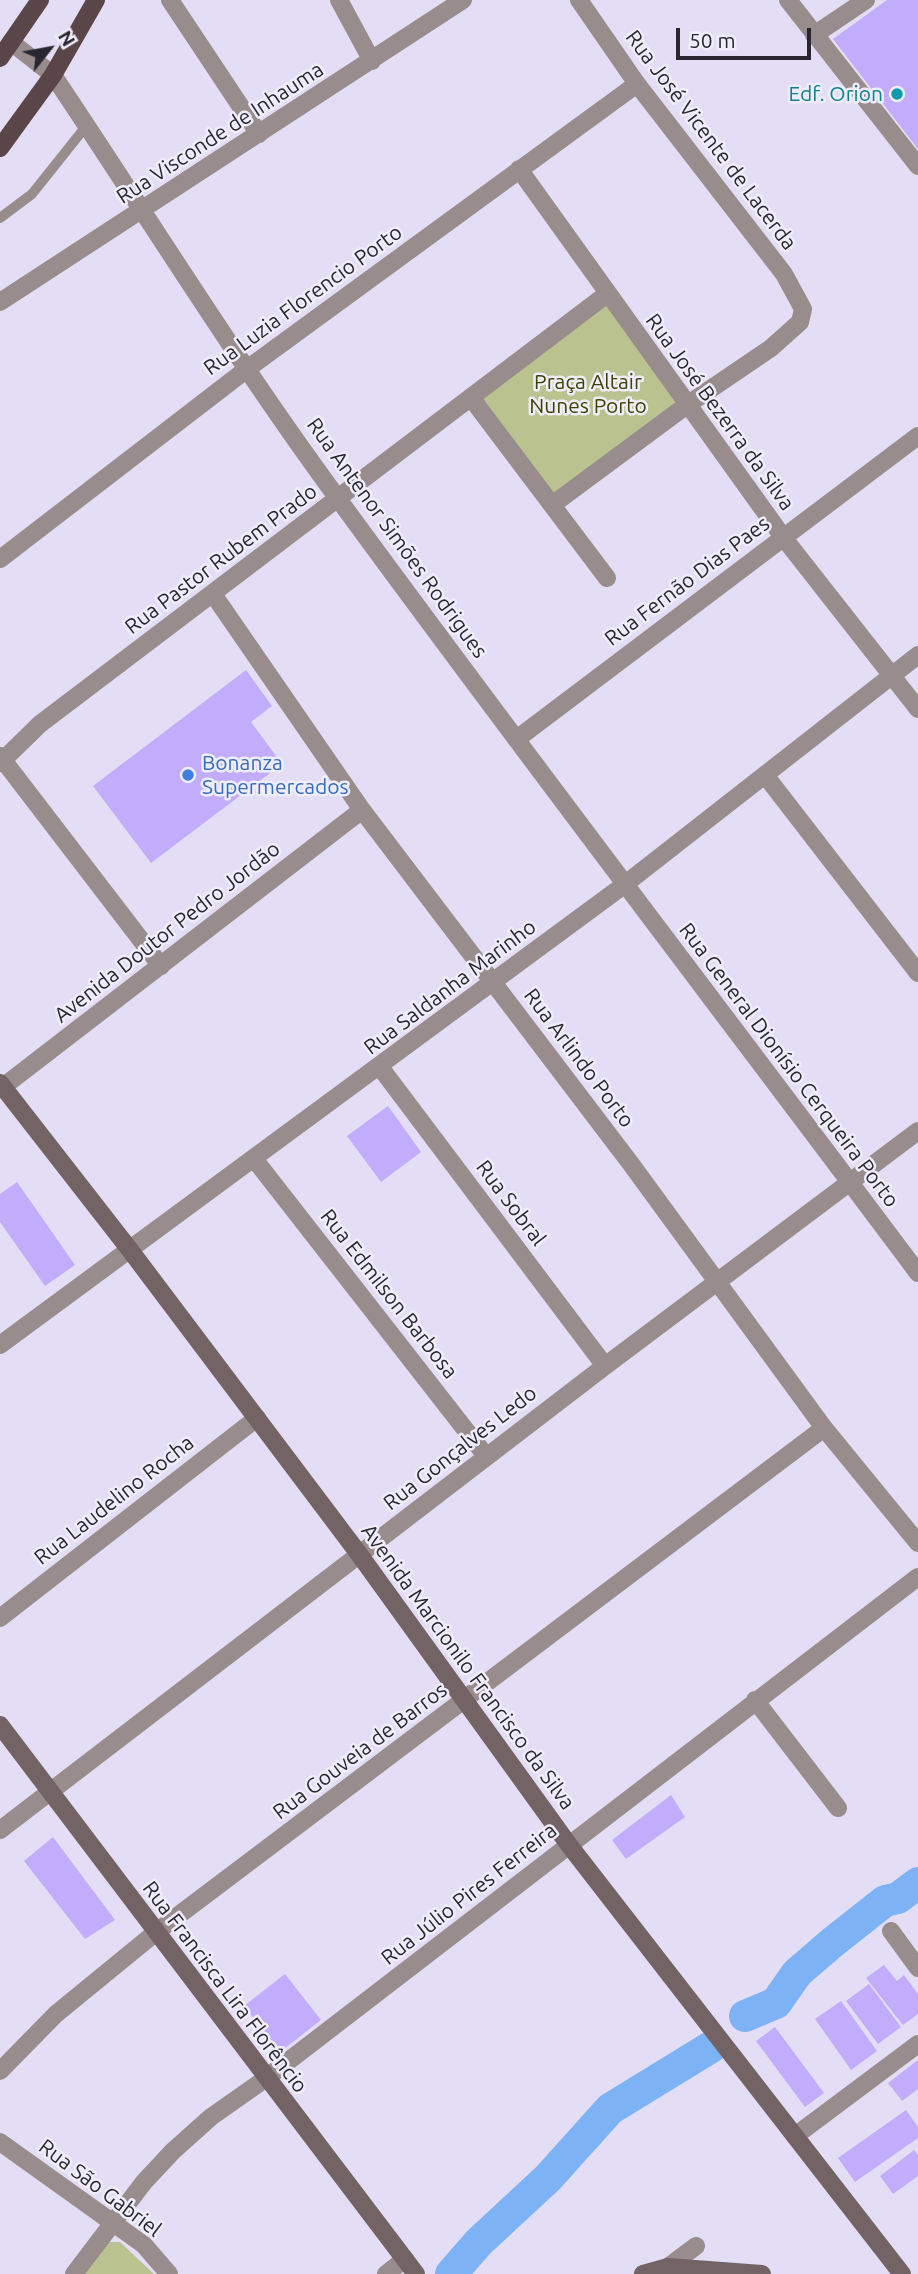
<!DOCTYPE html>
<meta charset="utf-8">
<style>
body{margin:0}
#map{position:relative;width:918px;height:2274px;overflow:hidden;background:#e3def6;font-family:Ubuntu,sans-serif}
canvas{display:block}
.north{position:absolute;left:14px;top:14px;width:70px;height:70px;-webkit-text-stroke:5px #f0edfb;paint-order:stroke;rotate:59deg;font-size:19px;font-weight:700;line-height:28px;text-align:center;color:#28262f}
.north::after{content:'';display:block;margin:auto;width:24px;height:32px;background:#28262f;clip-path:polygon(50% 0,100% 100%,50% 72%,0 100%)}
.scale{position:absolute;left:676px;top:28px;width:135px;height:32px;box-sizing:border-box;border:4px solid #28262f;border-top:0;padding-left:9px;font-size:21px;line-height:24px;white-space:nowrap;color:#28262f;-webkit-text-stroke:5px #f0edfb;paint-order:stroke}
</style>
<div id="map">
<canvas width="918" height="2274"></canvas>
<div class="north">N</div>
<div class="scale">50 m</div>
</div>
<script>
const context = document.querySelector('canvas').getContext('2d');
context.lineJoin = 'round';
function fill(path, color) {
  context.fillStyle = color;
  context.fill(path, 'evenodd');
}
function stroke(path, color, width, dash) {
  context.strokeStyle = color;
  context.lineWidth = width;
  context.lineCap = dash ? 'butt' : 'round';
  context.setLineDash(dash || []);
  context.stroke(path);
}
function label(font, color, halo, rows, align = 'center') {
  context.font = font + ' Ubuntu,sans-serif';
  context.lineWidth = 5;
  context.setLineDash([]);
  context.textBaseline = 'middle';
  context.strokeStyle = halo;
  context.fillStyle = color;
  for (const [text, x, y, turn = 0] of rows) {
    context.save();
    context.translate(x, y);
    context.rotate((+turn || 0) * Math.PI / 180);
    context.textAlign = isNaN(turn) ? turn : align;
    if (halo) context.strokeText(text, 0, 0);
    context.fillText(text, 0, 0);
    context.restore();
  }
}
fill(new Path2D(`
 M607 294 687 405 552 505 472 399Z
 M109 2242H120L154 2274H85Z`), '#bac390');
stroke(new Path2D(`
 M745 2016 776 2003 797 1973 833 1942 885 1901 898 1898 918 1883
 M451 2274 479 2242 548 2178 610 2109 711 2047`), '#7db3f5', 32);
fill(new Path2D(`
 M887 0H918V149L833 39Z
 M246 670 272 706 251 722 282 764 151 863 93 786Z
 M388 1106 421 1152 381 1182 347 1136Z
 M17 1182 75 1265 45 1286 0 1222V1194Z
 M671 1795 685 1817 626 1859 612 1840Z
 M53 1837 115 1920 85 1939 24 1861Z
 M884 1965 897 1981 904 1975 918 1994V2014L903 2025 866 1978Z
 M285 1974 321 2020 280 2052 244 2006Z
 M869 1984 901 2027 878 2044 846 2001Z
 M841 2001 877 2051 851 2070 815 2019Z
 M775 2027 824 2093 805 2107 756 2041Z
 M918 2060V2089L902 2101 888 2083Z
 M906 2110 918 2127V2138L855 2182 838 2158Z
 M914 2150 918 2155V2176L893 2194 880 2176Z`), '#c1adfb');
stroke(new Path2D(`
 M0 218 32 194 87 125`), '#988c8c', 10);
stroke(new Path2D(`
 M170 0 259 134
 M339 0 372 61
 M788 0 918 166
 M814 35 866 0
 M11 42 53 75C148 217 238 363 339 500 529 760 725 1015 918 1273
 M519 169 783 537 918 709
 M0 302 463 0
 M472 399 607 578
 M552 505 687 405 771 348 800 322 803 309 784 274 637 84 579 0
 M0 559 247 369 637 84
 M213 594 362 810 631 1164 824 1428 918 1543
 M518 738 918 436
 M0 756 161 966
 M0 763 40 724 607 294
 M765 775 918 973
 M380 1067 605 1366
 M0 1089 362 810
 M255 1160 486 1456
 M0 1345 624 885 918 655
 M0 1618 257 1418
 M755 1700 838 1808
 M0 1830 605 1366 918 1131
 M891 1931 918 1968
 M0 2071 56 2014 155 1933 824 1428
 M795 2136 918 2044
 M0 2142 144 2245 169 2274
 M668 2267 696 2246
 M74 2274 144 2182 173 2151 211 2117 265 2079 918 1577
 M386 2274 405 2259`), '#988c8c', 18);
stroke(new Path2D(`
 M0 1083 130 1250 359 1554 569 1845 902 2274
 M0 1725 416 2274
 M643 2274 668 2267 762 2274`), '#746364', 18);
stroke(new Path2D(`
 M0 58 40 0
 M0 148 53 75 96 0`), '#5a4648', 18);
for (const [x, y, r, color] of [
 [897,94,7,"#0f9aa8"],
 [188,775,7,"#3f7fe0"]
]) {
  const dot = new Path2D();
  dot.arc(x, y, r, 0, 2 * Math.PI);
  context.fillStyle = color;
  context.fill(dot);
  stroke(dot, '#f0edfb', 2.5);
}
label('21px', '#0d838f', '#f0edfb', [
 ["Edf. Orion",883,94]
], 'right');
label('21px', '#28262f', '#f0edfb', [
 ["Rua Visconde de Inhauma",220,133,-33],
 ["Rua José Vicente de Lacerda",711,140,53],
 ["Rua Luzia Florencio Porto",303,300,-36],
 ["Rua José Bezerra da Silva",720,412,54],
 ["Rua Antenor Simões Rodrigues",397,538,54],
 ["Rua Pastor Rubem Prado",221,559,-37],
 ["Rua Fernão Dias Paes",687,581,-37],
 ["Avenida Doutor Pedro Jordão",167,932,-38],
 ["Rua Saldanha Marinho",450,987,-37],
 ["Rua Arlindo Porto",579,1058,53],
 ["Rua General Dionísio Cerqueira Porto",789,1065,53],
 ["Rua Sobral",511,1203,53],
 ["Rua Edmilson Barbosa",389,1294,52],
 ["Rua Gonçalves Ledo",460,1448,-38],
 ["Rua Laudelino Rocha",114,1500,-38],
 ["Avenida Marcionilo Francisco da Silva",468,1667,54],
 ["Rua Gouveia de Barros",360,1751,-37],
 ["Rua Júlio Pires Ferreira",469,1894,-38],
 ["Rua Francisca Lira Florêncio",225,1987,53],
 ["Rua São Gabriel",100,2188,37]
]);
label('21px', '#3c4300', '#f0edfb', [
 ["Praça Altair",588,382],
 ["Nunes Porto",588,406]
]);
label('21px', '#366cbe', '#f0edfb', [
 ["Bonanza",202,763],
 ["Supermercados",202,787]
], 'left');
</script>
